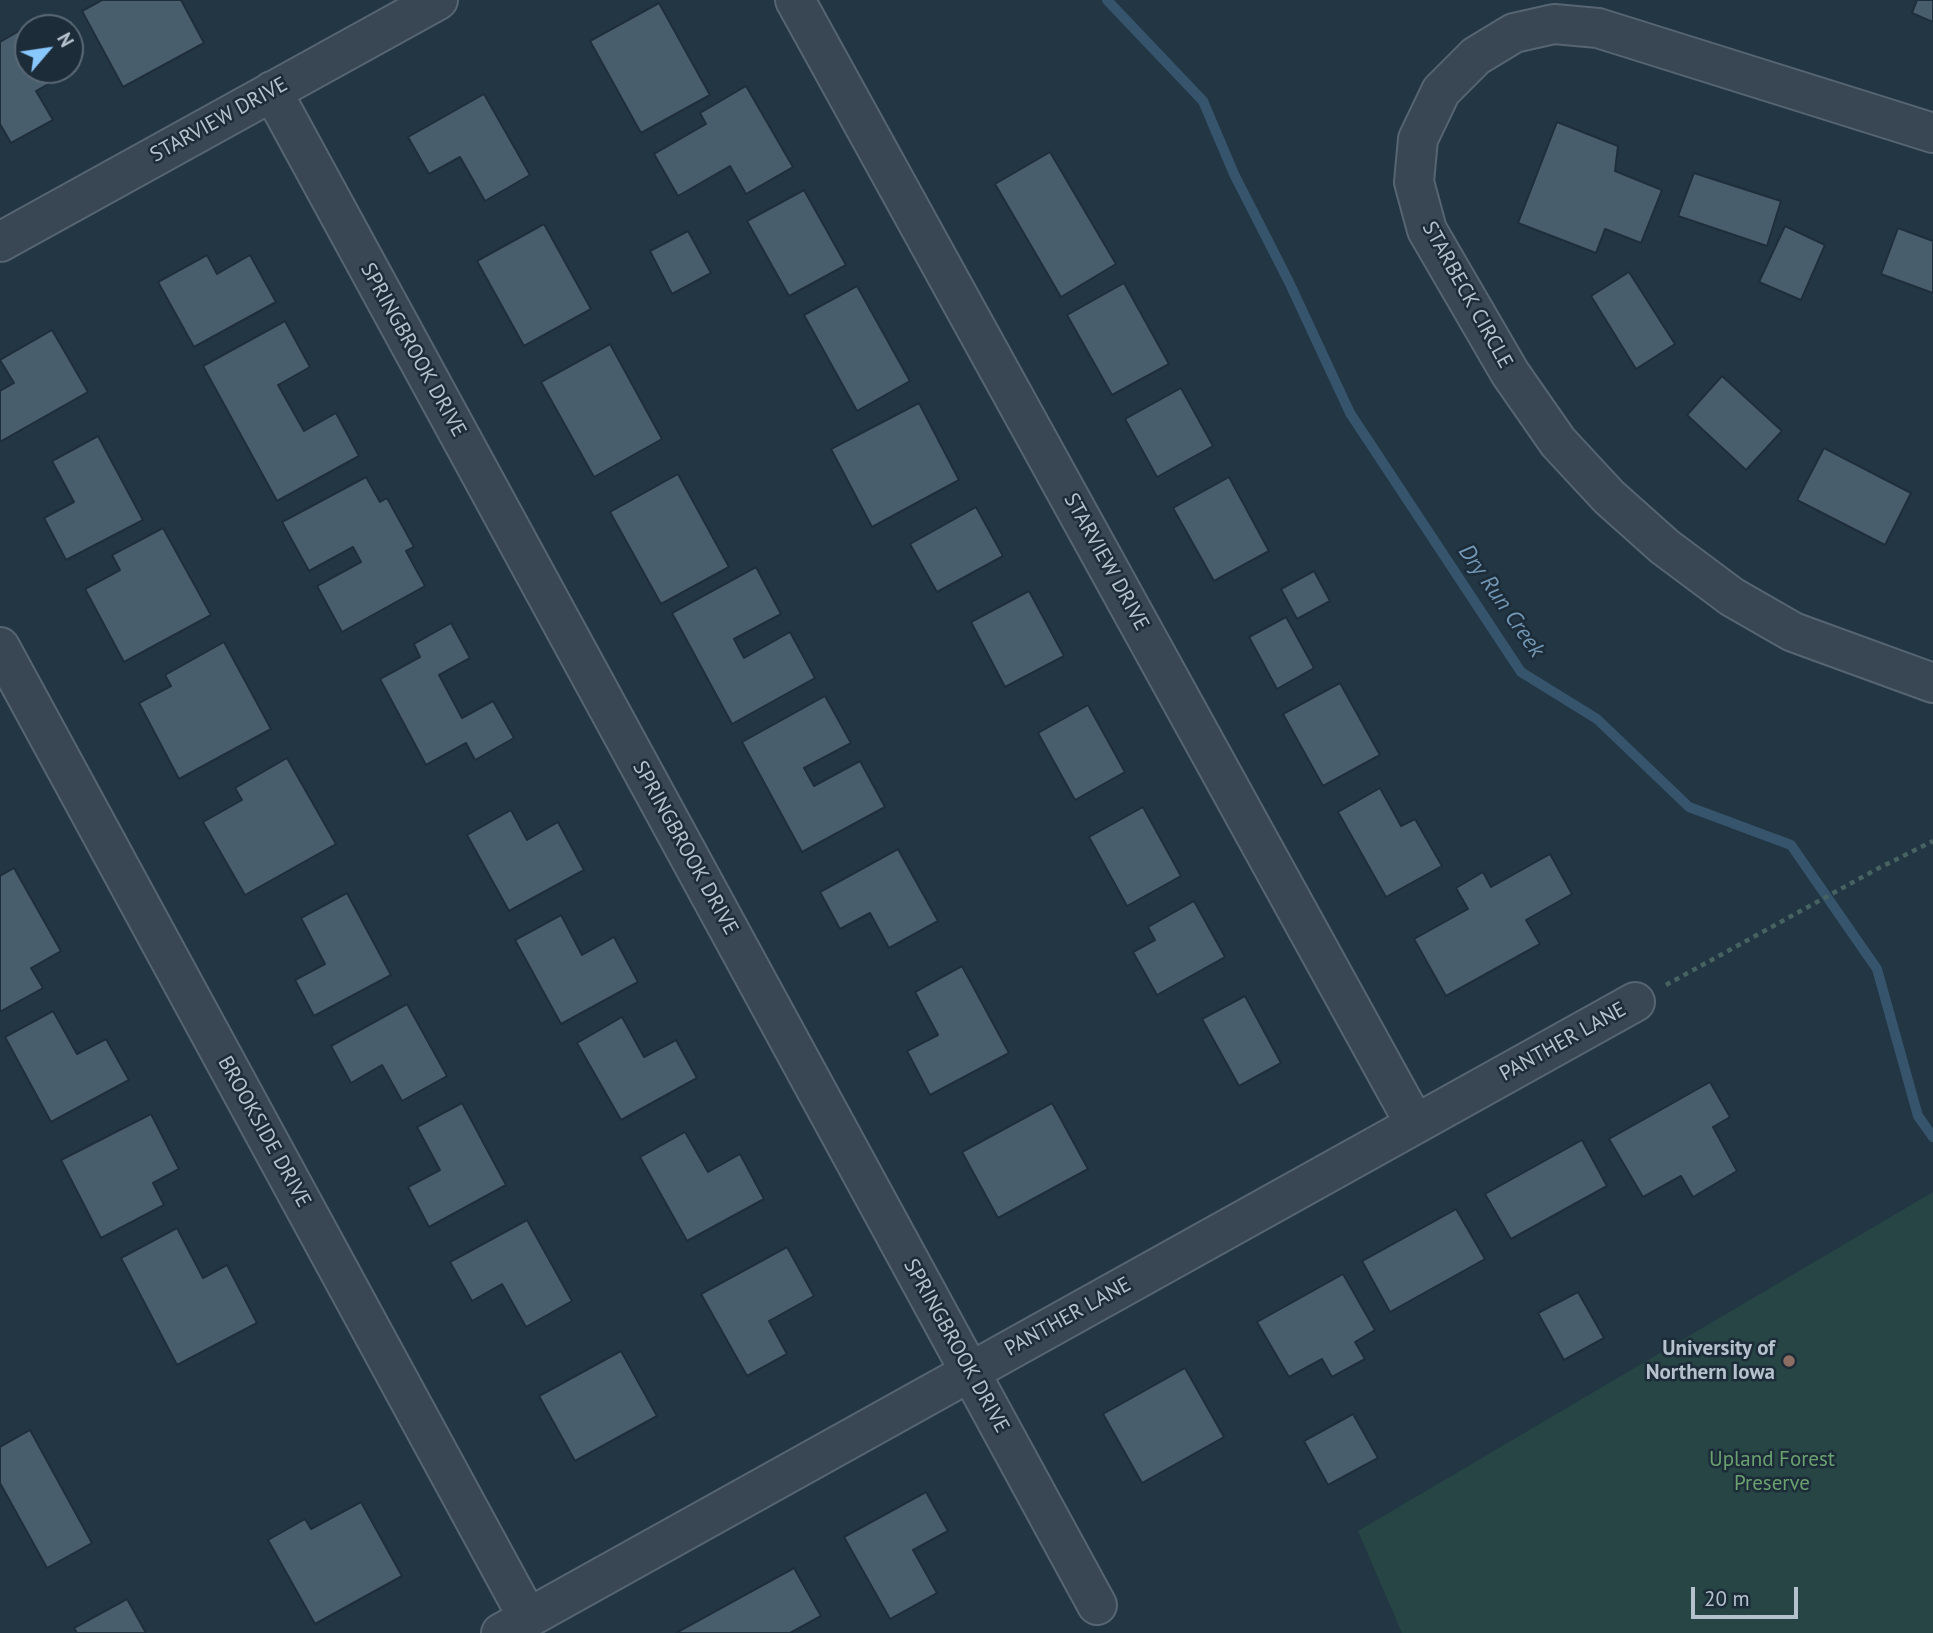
<!DOCTYPE html>
<style>
body{margin:0}
#map{position:relative;width:1933px;height:1633px;overflow:hidden;background:#233644;font-family:"PT Sans",sans-serif}
canvas{display:block}
.north{position:absolute;left:14px;top:14px;width:70px;height:70px;box-sizing:border-box;background:#1d2c39;border:2px solid #5a6874;border-radius:50%;rotate:61deg;font-size:19px;font-weight:700;line-height:28px;text-align:center;color:#b5c2cd}
.north::after{content:'';display:block;margin:auto;width:24px;height:32px;background:#89c8ff;clip-path:polygon(50% 0,100% 100%,50% 72%,0 100%)}
.scale{position:absolute;left:1691px;top:1587px;width:107px;height:32px;box-sizing:border-box;border:4px solid #b5c2cd;border-top:0;padding-left:9px;font-size:21px;line-height:24px;white-space:nowrap;color:#b5c2cd;-webkit-text-stroke:5px #1d2c39;paint-order:stroke}
</style>
<div id="map">
<canvas width="1933" height="1633"></canvas>
<div class="north">N</div>
<div class="scale">20 m</div>
</div>
<script>
const context = document.querySelector('canvas').getContext('2d');
context.lineJoin = 'round';
function fill(path, color) {
  context.fillStyle = color;
  context.fill(path, 'evenodd');
}
function stroke(path, color, width, dash) {
  context.strokeStyle = color;
  context.lineWidth = width;
  context.lineCap = dash ? 'butt' : 'round';
  context.setLineDash(dash || []);
  context.stroke(path);
}
function label(font, color, halo, rows, align = 'center') {
  context.font = font + ' "PT Sans",sans-serif';
  context.lineWidth = 5;
  context.setLineDash([]);
  context.textBaseline = 'middle';
  context.strokeStyle = halo;
  context.fillStyle = color;
  for (const [text, x, y, turn = 0] of rows) {
    context.save();
    context.translate(x, y);
    context.rotate((+turn || 0) * Math.PI / 180);
    context.textAlign = isNaN(turn) ? turn : align;
    if (halo) context.strokeText(text, 0, 0);
    context.fillText(text, 0, 0);
    context.restore();
  }
}
fill(new Path2D(`
 M1933 1192V1633H1402L1358 1531Z`), '#264544');
stroke(new Path2D(`
 M1107 0 1203 101 1234 174 1289 282 1350 413 1521 672 1597 719 1689 807 1791 845 1877 969 1918 1116 1933 1137`), '#36556d', 10);
const building = new Path2D(`
 M102 0H181L204 43 123 87 82 11Z
 M1917 0H1933V22L1912 13Z
 M659 3 710 95 641 133 590 41Z
 M38 20 43 28H28V70H66L68 73 36 91 53 120 11 143 0 124V42Z
 M746 86 793 167 746 194 730 166 678 196 654 154 706 124 700 113Z
 M484 94 530 175 485 201 460 157 429 174 408 137Z
 M1557 122 1618 146 1615 171 1662 190 1641 243 1605 229 1596 253 1518 223Z
 M1050 152 1116 264 1061 297 995 184Z
 M1694 173 1781 201 1767 246 1678 216Z
 M804 190 846 265 789 296 747 221Z
 M544 224 591 309 524 346 477 261Z
 M1785 226 1825 245 1801 300 1759 282Z
 M1898 228 1933 241V293L1881 274Z
 M688 231 711 273 672 294 650 251Z
 M207 255 217 274 250 255 276 302 194 347 158 282Z
 M1629 272 1675 344 1636 369 1591 296Z
 M1124 283 1169 364 1112 395 1067 315Z
 M857 286 910 381 857 411 804 315Z
 M285 321 310 367 278 385 304 431 336 413 359 456 277 501 203 366Z
 M52 330 88 392 0 442V391L14 383 0 360Z
 M610 344 662 439 594 477 541 382Z
 M1722 376 1782 431 1746 470 1687 415Z
 M1181 388 1213 446 1157 477 1125 419Z
 M919 403 959 480 872 527 831 449Z
 M98 436 143 520 66 560 44 518 74 502 52 461Z
 M1824 448 1911 493 1885 545 1797 500Z
 M678 474 729 567 661 604 610 512Z
 M366 477 380 502 387 498 414 547 406 551 425 586 342 632 317 586 361 562 353 547 309 571 282 522Z
 M1229 477 1269 551 1214 581 1173 508Z
 M976 507 1003 556 937 592 910 544Z
 M163 528 211 615 124 662 85 589 120 570 112 555Z
 M756 567 781 614 734 639 744 658 790 632 815 678 732 724 672 613Z
 M1314 571 1330 601 1297 619 1281 589Z
 M1029 591 1064 656 1005 687 971 622Z
 M1286 617 1314 668 1277 689 1249 637Z
 M451 623 470 658 439 675 462 718 493 701 514 738 475 760 466 743 426 765 380 679 420 657 414 644Z
 M224 642 271 729 179 779 139 703 171 686 165 675Z
 M1340 683 1380 755 1323 786 1283 714Z
 M825 696 851 743 804 768 814 786 860 761 885 807 802 852 742 742Z
 M1088 705 1125 772 1075 800 1038 733Z
 M287 758 336 844 245 895 203 822 242 800 235 788Z
 M1380 788 1401 826 1415 819 1442 866 1386 897 1338 812Z
 M1143 807 1181 876 1127 906 1089 837Z
 M511 810 527 840 558 822 584 870 509 911 467 835Z
 M898 849 938 921 889 948 870 913 840 929 820 892Z
 M1550 854 1572 894 1526 920 1540 944 1446 996 1414 939 1468 909 1456 888 1483 872 1491 887Z
 M14 868 61 951 31 968 43 988 0 1012V876Z
 M347 893 391 975 314 1016 295 980 325 964 301 918Z
 M1194 901 1225 957 1157 995 1133 952 1155 940 1148 927Z
 M561 915 582 955 614 937 638 982 561 1024 515 940Z
 M962 966 1009 1053 930 1095 907 1051 938 1035 915 992Z
 M1245 996 1281 1063 1239 1086 1202 1019Z
 M407 1004 447 1076 402 1101 382 1065 351 1083 331 1046Z
 M53 1011 77 1054 106 1039 129 1080 51 1122 5 1037Z
 M622 1017 644 1057 676 1040 697 1078 621 1120 577 1043Z
 M1710 1082 1730 1117 1713 1127 1737 1171 1693 1197 1681 1176 1643 1197 1609 1139Z
 M462 1103 506 1185 429 1227 408 1187 440 1170 417 1127Z
 M1052 1103 1088 1169 998 1218 962 1152Z
 M151 1114 179 1169 153 1183 164 1205 101 1238 61 1160Z
 M685 1132 708 1172 740 1154 764 1199 687 1241 640 1157Z
 M1582 1140 1607 1186 1511 1239 1485 1194Z
 M1456 1209 1485 1259 1390 1312 1362 1261Z
 M527 1220 572 1301 526 1327 502 1284 472 1301 450 1262Z
 M177 1228 203 1278 227 1265 257 1323 177 1365 121 1258Z
 M787 1247 814 1296 769 1321 787 1354 747 1376 701 1294Z
 M1343 1274 1375 1330 1355 1342 1365 1359 1332 1377 1322 1359 1289 1377 1257 1322Z
 M1578 1292 1604 1338 1564 1360 1538 1313Z
 M621 1351 657 1416 575 1461 539 1396Z
 M1185 1368 1224 1437 1142 1483 1103 1414Z
 M1353 1414 1378 1458 1328 1485 1304 1441Z
 M30 1430 92 1543 47 1568 0 1483V1447Z
 M926 1492 948 1531 913 1550 937 1593 890 1619 844 1537Z
 M361 1502 402 1576 315 1624 268 1540 305 1519 311 1529Z
 M794 1568 821 1616 790 1633H676Z
 M127 1599 146 1633H77L74 1628Z`);
fill(building, '#495e6d');
stroke(building, '#1f2e3b', 2);
const minor = new Path2D(`
 M795 0 1415 1124
 M272 91 1097 1605
 M1933 133 1598 28 1554 24 1514 33 1476 56 1441 91 1418 139 1414 182 1427 230 1510 373 1558 442 1609 497 1665 547 1732 597 1793 632 1933 683
 M0 242 438 0
 M0 647 528 1618
 M501 1633 1635 1002`);
stroke(minor, '#566571', 42);
stroke(new Path2D(`
 M1666 985 1877 869 1933 841`), '#466362', 4.5, [5, 5]);
stroke(minor, '#384753', 38);
for (const [x, y, r, color] of [
 [1789,1361,7,"#8d6e63"]
]) {
  const dot = new Path2D();
  dot.arc(x, y, r, 0, 2 * Math.PI);
  context.fillStyle = color;
  context.fill(dot);
  stroke(dot, '#1d2c39', 2.5);
}
label('21px', '#b5c2cd', '#1d2c39', [
 ["STARVIEW DRIVE",219,120,-29],
 ["STARBECK CIRCLE",1467,295,61],
 ["SPRINGBROOK DRIVE",413,350,61],
 ["STARVIEW DRIVE",1106,562,61],
 ["SPRINGBROOK DRIVE",685,848,61],
 ["PANTHER LANE",1563,1042,-29],
 ["BROOKSIDE DRIVE",264,1132,61],
 ["PANTHER LANE",1068,1317,-29],
 ["SPRINGBROOK DRIVE",956,1346,61]
]);
label('bold 21px', '#b5c2cd', '#1d2c39', [
 ["University of",1775,1349],
 ["Northern Iowa",1775,1373]
], 'right');
label('21px', '#6aa16f', '#1d2c39', [
 ["Upland Forest",1772,1460],
 ["Preserve",1772,1484]
]);
label('italic 23px', '#7297b4', '#1d2c39', [
 ["Dry Run Creek",1501,601,55]
]);
</script>
